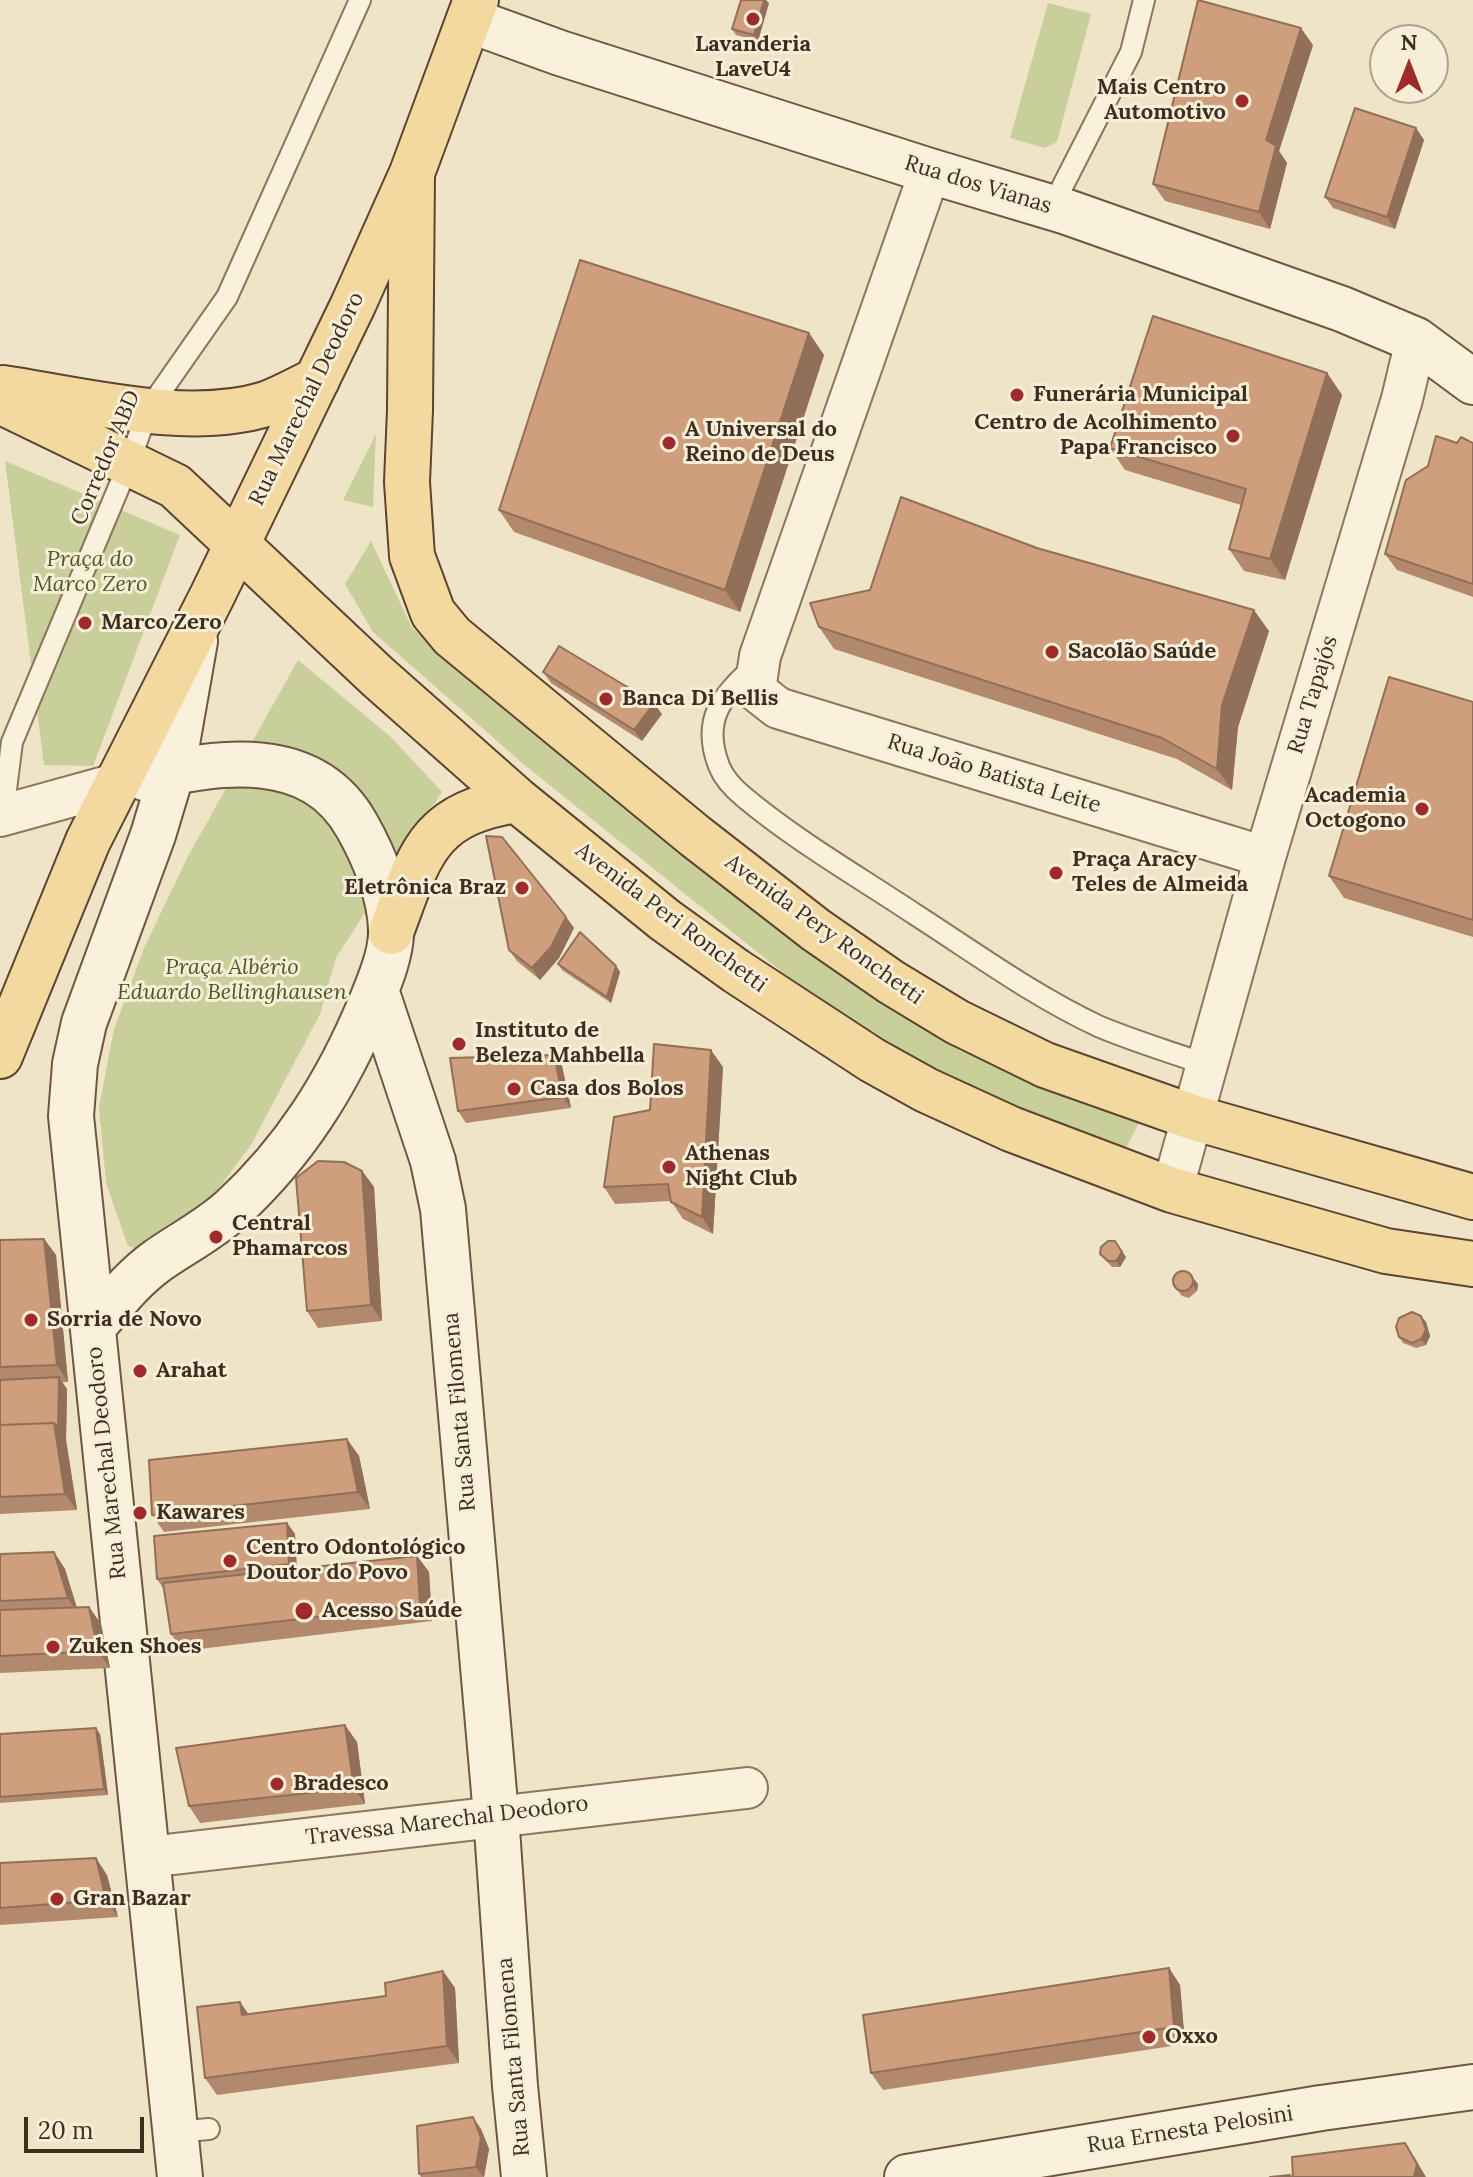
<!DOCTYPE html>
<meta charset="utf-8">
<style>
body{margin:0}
#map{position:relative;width:1473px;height:2177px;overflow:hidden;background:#f0e4c8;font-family:Lora,serif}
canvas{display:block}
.north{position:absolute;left:1369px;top:24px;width:80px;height:80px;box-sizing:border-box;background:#f7eed8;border:2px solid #ada18e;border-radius:50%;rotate:0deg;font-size:22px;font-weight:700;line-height:32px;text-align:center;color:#3d2e20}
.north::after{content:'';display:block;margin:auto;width:28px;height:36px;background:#9e2a2b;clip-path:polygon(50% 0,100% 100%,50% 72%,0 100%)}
.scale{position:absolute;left:24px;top:2117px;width:120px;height:36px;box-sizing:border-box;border:4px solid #3d2e20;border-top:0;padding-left:10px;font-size:24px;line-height:28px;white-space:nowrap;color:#3d2e20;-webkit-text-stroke:6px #f7eed8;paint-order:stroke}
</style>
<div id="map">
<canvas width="1473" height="2177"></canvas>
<div class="north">N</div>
<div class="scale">20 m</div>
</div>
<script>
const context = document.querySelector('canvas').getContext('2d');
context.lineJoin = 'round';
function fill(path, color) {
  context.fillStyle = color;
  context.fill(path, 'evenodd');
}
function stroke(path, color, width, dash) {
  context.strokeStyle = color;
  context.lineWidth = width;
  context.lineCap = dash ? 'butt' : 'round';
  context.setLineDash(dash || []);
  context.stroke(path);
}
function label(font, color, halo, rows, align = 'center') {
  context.font = font + ' Lora,serif';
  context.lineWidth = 6;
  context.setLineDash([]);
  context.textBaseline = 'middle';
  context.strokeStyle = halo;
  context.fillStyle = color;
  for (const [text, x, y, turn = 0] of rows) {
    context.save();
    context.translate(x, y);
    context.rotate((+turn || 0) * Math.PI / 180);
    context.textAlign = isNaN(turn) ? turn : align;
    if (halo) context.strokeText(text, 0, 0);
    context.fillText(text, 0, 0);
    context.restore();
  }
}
fill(new Path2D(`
 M1048 3 1091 14 1057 142 1044 148 1010 138Z
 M376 434 373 507 343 500Z
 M5 461 180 535 93 766 44 765Z
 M371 541 412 628 842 976 960 1051 1139 1123 1126 1148 1022 1109 921 1062 812 996 522 763 373 632 345 584Z
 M298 660 391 737 442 792 336 958 320 1014 251 1145 207 1204 152 1253 128 1246 106 1183 99 1108 114 1029 144 948 187 858Z`), '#c9cf9b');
const lane = new Path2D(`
 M1052 207 1131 52 1144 0
 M755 666C722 696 701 719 719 766 724 779 734 789 745 798 798 842 859 877 916 915 975 953 1034 996 1098 1026 1133 1041 1171 1052 1207 1065
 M2 821 12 742 129 463 148 410 227 297 360 0
 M175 2132 209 2129`);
const street = new Path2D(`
 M930 171 760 656 755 690 778 708 1265 857
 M0 816 116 784
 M1172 1190 1265 857 1402 399 1416 340
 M148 1857 747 1788`);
const secondary = new Path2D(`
 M469 20 560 53 930 171 1067 212 1342 309 1416 340 1473 382
 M376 990 433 1161 443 1209 496 1815 515 2086 524 2177
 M93 1327C113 1304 132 1279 157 1261 181 1244 209 1230 232 1209 295 1151 337 1084 370 1005 379 983 392 953 391 929 390 895 374 856 357 826 312 746 220 761 144 778
 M180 2177 71 1116 75 1064 84 1023 153 835 172 772 195 641
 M907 2177 1321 2108 1473 2087`);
const primary = new Path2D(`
 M412 173 410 410 407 482 412 556 433 613 452 636 695 836 816 930 891 982 957 1022 1045 1065 1192 1117 1473 1197
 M3 388C83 400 188 428 266 404 283 398 300 388 317 380
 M0 401 175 486 378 677 517 800 665 920 736 971 872 1060 926 1090 1011 1129 1172 1190 1386 1251 1473 1264
 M391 932C420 855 426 814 517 800
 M0 1056 88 841 212 596 353 305 412 173 476 0`);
stroke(lane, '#8d765c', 24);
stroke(street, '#8d765c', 44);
stroke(secondary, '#6f573f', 48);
stroke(primary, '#5b4430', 48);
stroke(lane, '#faf1dc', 20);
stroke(street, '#faf1dc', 40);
stroke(secondary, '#faf1dc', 44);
stroke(primary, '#f3d9a0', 44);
fill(new Path2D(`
 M769 3 758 41 736 35 732 29Z
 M1313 45 1279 151 1287 163 1270 229 1165 201 1153 184Z
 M1416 128 1424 140 1395 229 1333 208 1325 197Z
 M809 333 824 355 740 612 514 532 499 510Z
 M1327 373 1342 395 1285 580 1244 571 1229 549 1241 505 1125 470 1110 448Z
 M1457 443H1473V597L1397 570 1385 554Z
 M1037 548 1269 631 1238 727 1232 790 1177 759 834 649 819 627 870 590Z
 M543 672 662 714 642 741 551 683Z
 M1473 702V937L1344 898 1329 876Z
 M566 917 574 928 559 958 540 980 517 961 509 950Z
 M558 964 616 966 620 972 611 1003 562 970Z
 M562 1066 571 1108 466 1123 458 1111Z
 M723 1067 713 1234 683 1219 671 1201 615 1204 604 1187 650 1110Z
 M362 1171 374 1187 382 1321 318 1328 307 1311Z
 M44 1239 56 1255 68 1382H62L67 1389 66 1440 77 1510 0 1514V1240Z
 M1100 1254 1126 1257 1120 1267H1112Z
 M1198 1284 1197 1291 1189 1298 1182 1296 1173 1285Z
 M1426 1322 1430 1336 1426 1345 1416 1348 1403 1343 1399 1337Z
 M347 1439 359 1456 370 1509 164 1532 152 1515Z
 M287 1523 295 1534 297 1569 417 1556 429 1572 432 1621 183 1651 171 1634 163 1588 157 1579Z
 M54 1552 65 1569 77 1608 89 1607 101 1624 110 1668 0 1673V1554Z
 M0 1734H100L108 1795 0 1803Z
 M357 1742 365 1804 200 1823 189 1806Z
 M0 1863 107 1875 118 1917 0 1925Z
 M1169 1968 1180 1985 1185 2044 883 2090 871 2073Z
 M443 1971 455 1988 459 2063 217 2095 205 2078 249 2014 386 1996Z
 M481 2129 489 2149 484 2177H421L419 2174Z`), '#b2896c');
fill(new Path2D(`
 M764 0H766L769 3 758 41 754 35Z
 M1301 28 1313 45 1279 151 1287 163 1270 229 1259 212 1266 140Z
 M1416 128 1424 140 1395 229 1387 217Z
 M809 333 824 355 740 612 725 590Z
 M1327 373 1342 395 1285 580 1270 559Z
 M1254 610 1269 631 1238 727 1232 790 1217 769 1222 705Z
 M654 703 662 714 642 741 634 730Z
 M566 917 574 928 559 958 540 980 532 968Z
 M616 966 620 972 611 1003 607 997Z
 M711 1050 723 1067 713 1234 702 1217Z
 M554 1055 562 1066 571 1108 563 1097Z
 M362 1171 374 1187 382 1321 371 1305Z
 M44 1239 56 1255 68 1382 57 1365Z
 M1115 1241 1126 1257 1120 1267 1116 1261Z
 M1194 1279 1198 1284 1197 1291 1193 1285Z
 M1421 1316 1426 1322 1430 1336 1426 1345 1421 1339Z
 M59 1377 67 1389 66 1440 77 1510 65 1494 54 1423Z
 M347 1439 359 1456 370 1509 358 1492Z
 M287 1523 295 1534 297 1575 289 1564Z
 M54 1552 65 1569 79 1615 68 1598Z
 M417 1556 429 1572 432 1621 420 1605Z
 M89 1607 101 1624 110 1668 98 1651Z
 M345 1725 357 1742 365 1804 354 1788Z
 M96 1728 100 1734 108 1795 104 1789Z
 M96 1858 107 1875 118 1917 106 1900Z
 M1169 1968 1180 1985 1185 2044 1174 2027Z
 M443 1971 455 1988 459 2063 447 2046Z
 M240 2002 252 2019 242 2015Z
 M473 2117 481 2129 489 2149 484 2177 476 2167Z
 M1405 2143 1416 2160 1426 2177H1414Z`), '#916f58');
const building = new Path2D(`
 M741 0H764L754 35 732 29Z
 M1198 0 1301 28 1266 140 1276 146 1259 212 1153 184Z
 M1355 108 1416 128 1387 217 1325 197Z
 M580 260 809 333 725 590 499 510Z
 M1153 316 1327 373 1270 559 1229 549 1246 489 1110 448Z
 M1436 436 1457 443 1461 437 1473 443V584L1385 554 1406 480 1428 466Z
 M901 497 1037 548 1254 610 1222 705 1217 769 1162 738 819 627 810 603 870 590Z
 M559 646 654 703 634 730 543 672Z
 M1389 677 1473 702V920L1329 876Z
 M486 836 502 837 566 917 551 947 532 968 509 950Z
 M580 932 616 966 607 997 558 964Z
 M654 1044 711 1050 702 1217 671 1202 668 1184 604 1187 614 1117 650 1110Z
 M554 1055 563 1097 458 1111 450 1058Z
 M318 1161 344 1162 362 1171 371 1305 307 1311 296 1178Z
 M44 1239 57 1365 0 1367V1240Z
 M1108 1241H1115L1122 1252 1116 1261H1108L1100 1254 1101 1247Z
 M1173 1281a10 10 0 1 1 20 0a10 10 0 1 1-20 0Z
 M1412 1312 1421 1316 1426 1330 1421 1339 1412 1343 1399 1337 1396 1327 1399 1318Z
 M59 1377 58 1428 54 1423 0 1425V1380Z
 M54 1423 65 1494 0 1497V1425Z
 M347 1439 358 1492 152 1515 149 1460Z
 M287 1523 289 1564 157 1579 154 1536Z
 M54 1552 68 1598 0 1601V1554Z
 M417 1556 420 1605 171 1634 163 1583Z
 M89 1607 98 1651 0 1656V1610Z
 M345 1725 354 1788 189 1806 176 1748Z
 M96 1728 104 1789 0 1797V1734Z
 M96 1858 106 1900 0 1908V1863Z
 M1169 1968 1174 2027 871 2073 863 2015Z
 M443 1971 447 2046 205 2078 197 2007 240 2002 242 2015 386 1996 385 1983Z
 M473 2117 481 2138 476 2167 419 2174 417 2126Z
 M1405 2143 1417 2164 1414 2177H1293L1292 2157Z
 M1290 2175 1291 2177H1270Z`);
fill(building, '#cf9f7d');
stroke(building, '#916f58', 2);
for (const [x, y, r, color] of [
 [753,19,8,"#9e2a2b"],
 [1242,101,8,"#9e2a2b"],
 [1017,395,8,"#9e2a2b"],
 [1233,436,8,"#9e2a2b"],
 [669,443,8,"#9e2a2b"],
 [85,623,8,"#9e2a2b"],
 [1052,652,8,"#9e2a2b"],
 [606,699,8,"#9e2a2b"],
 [1422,809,8,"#9e2a2b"],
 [1056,873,8,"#9e2a2b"],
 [522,888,8,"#9e2a2b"],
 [459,1044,8,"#9e2a2b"],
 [514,1089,8,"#9e2a2b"],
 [669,1167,8,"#9e2a2b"],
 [216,1237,8,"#9e2a2b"],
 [31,1320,8,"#9e2a2b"],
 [140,1371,8,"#9e2a2b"],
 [140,1513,8,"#9e2a2b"],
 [230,1561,8,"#9e2a2b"],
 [304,1611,10,"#9e2a2b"],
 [53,1647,8,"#9e2a2b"],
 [277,1784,8,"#9e2a2b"],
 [57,1899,8,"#9e2a2b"],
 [1149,2037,8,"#9e2a2b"]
]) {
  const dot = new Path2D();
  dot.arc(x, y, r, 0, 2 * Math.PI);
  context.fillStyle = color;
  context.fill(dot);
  stroke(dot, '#f7eed8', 3);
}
label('bold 22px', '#3d2e20', '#f7eed8', [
 ["Lavanderia",753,45,"center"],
 ["LaveU4",753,70,"center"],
 ["Mais Centro",1226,88,"right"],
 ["Automotivo",1226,113,"right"],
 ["Funerária Municipal",1033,395],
 ["Centro de Acolhimento",1217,423,"right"],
 ["Papa Francisco",1217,448,"right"],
 ["A Universal do",685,430],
 ["Reino de Deus",685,455],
 ["Marco Zero",101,623],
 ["Sacolão Saúde",1068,652],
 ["Banca Di Bellis",622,699],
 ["Academia",1406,796,"right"],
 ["Octogono",1406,821,"right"],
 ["Praça Aracy",1072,860],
 ["Teles de Almeida",1072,885],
 ["Eletrônica Braz",506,888,"right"],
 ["Instituto de",475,1031],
 ["Beleza Mahbella",475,1056],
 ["Casa dos Bolos",530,1089],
 ["Athenas",685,1154],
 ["Night Club",685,1179],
 ["Central",232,1224],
 ["Phamarcos",232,1249],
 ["Sorria de Novo",47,1320],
 ["Arahat",156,1371],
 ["Kawares",156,1513],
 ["Centro Odontológico",246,1548],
 ["Doutor do Povo",246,1573],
 ["Acesso Saúde",322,1611],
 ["Zuken Shoes",69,1647],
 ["Bradesco",293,1784],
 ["Gran Bazar",73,1899],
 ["Oxxo",1165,2037]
], 'left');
label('22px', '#3d2e20', '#f7eed8', [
 ["Rua dos Vianas",978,185,17],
 ["Rua Marechal Deodoro",307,399,-64],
 ["Corredor ABD",106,458,-67],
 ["Rua Tapajós",1313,695,-73],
 ["Rua João Batista Leite",994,774,17],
 ["Avenida Peri Ronchetti",671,918,37],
 ["Avenida Pery Ronchetti",824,930,36],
 ["Rua Santa Filomena",460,1412,-95],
 ["Rua Marechal Deodoro",107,1463,-96],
 ["Travessa Marechal Deodoro",447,1821,-7],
 ["Rua Santa Filomena",514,2057,-95],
 ["Rua Ernesta Pelosini",1190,2130,-9]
]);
label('italic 22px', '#4d5a26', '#f7eed8', [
 ["Praça do",90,560],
 ["Marco Zero",90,585],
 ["Praça Albério",232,968],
 ["Eduardo Bellinghausen",232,993]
]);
</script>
